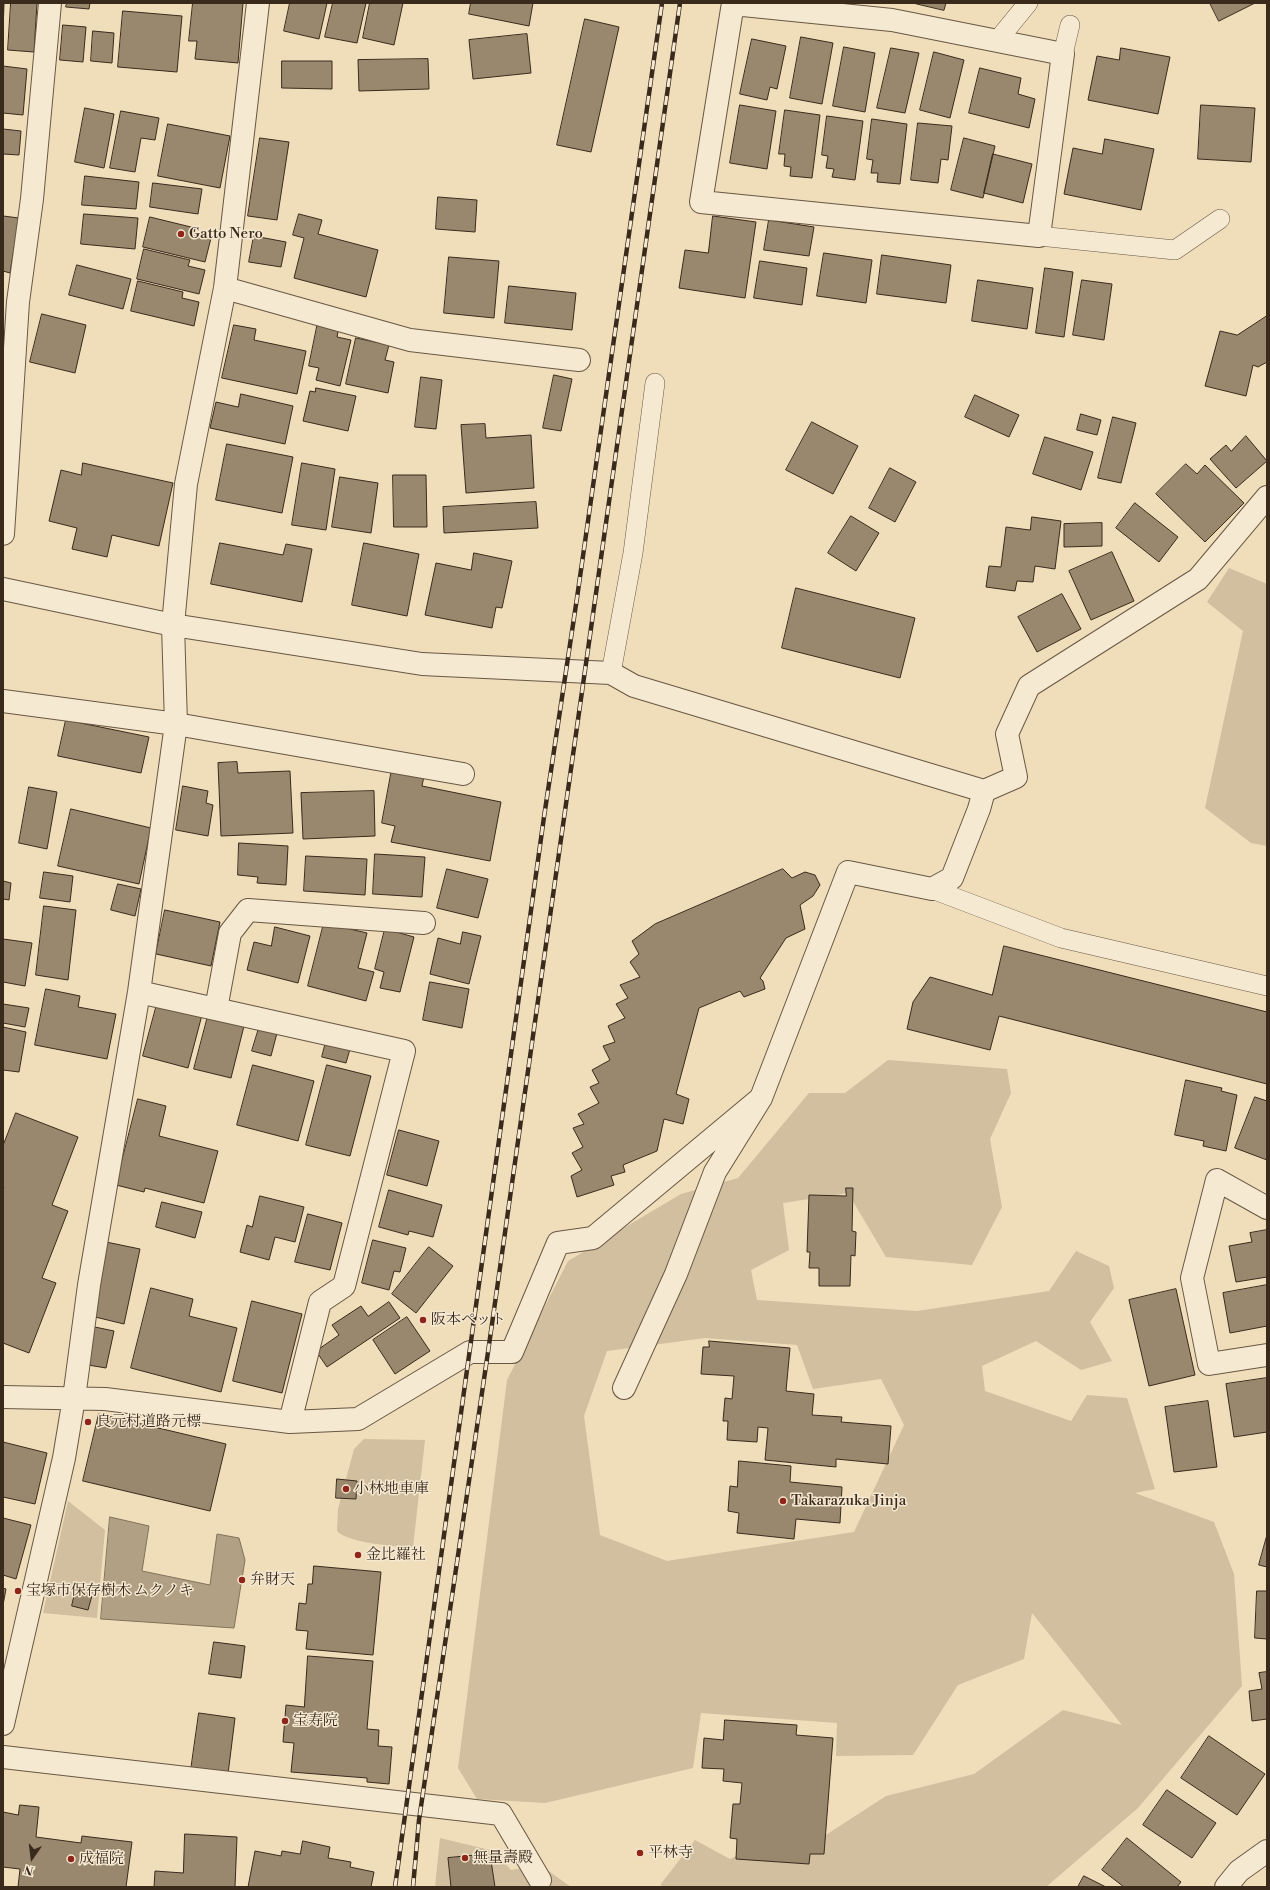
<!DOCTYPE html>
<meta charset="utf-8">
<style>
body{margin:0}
#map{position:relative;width:1270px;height:1890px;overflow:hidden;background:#f0ddba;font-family:"Libre Bodoni",serif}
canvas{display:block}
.frame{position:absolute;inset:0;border:4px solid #3a2a1c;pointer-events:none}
.north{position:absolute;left:12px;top:1838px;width:40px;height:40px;-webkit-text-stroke:3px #f5e9d2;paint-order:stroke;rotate:194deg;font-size:11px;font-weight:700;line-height:16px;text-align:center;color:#3a2a1c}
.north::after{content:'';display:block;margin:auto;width:14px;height:18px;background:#3a2a1c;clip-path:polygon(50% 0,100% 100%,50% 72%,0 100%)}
</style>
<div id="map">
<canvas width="1270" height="1890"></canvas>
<div class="frame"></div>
<div class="north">N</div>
</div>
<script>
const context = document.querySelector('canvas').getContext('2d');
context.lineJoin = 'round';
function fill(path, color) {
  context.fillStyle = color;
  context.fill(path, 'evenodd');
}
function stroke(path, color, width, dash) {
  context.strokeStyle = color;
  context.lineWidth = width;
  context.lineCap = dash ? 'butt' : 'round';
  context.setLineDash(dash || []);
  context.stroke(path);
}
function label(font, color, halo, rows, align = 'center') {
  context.font = font + ' "Libre Bodoni","Noto Serif JP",serif';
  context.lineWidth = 3;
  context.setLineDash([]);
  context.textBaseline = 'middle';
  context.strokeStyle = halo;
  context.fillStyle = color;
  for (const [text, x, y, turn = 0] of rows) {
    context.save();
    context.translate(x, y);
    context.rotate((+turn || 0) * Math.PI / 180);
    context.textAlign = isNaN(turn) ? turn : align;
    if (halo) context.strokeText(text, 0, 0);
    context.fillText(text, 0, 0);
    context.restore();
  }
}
fill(new Path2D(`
 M1229 568 1267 584V846L1251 843 1205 808 1243 631 1207 602Z
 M888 1060 1007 1069 1011 1093 990 1139 1002 1207 972 1265 886 1257 848 1193 783 1203 789 1250 751 1270 757 1300 917 1311 1049 1291 1076 1251 1109 1266 1114 1288 1090 1322 1112 1361 1081 1370 1036 1341 982 1366 985 1391 1071 1421 1087 1395 1127 1398 1155 1489 1135 1493 1214 1522 1234 1574 1242 1686 1138 1808 1046 1887H665L660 1885 695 1840 730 1859 766 1841 795 1855 886 1796 974 1774 1063 1710 1122 1725 1032 1613 1024 1659 958 1685 913 1755 836 1756 837 1723 701 1713 693 1768 545 1803 477 1799 458 1768 507 1380 568 1261 681 1194 738 1178 809 1093H845ZM705 1338 797 1345 813 1389 881 1379 904 1425 854 1532 667 1561 600 1535 584 1416 607 1351Z
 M364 1439 425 1440 413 1547C396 1547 348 1543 337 1531L338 1509 354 1449Z
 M68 1501 105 1530 97 1618 43 1613Z
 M440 1838 494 1851 511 1870 540 1865 571 1887H435Z`), '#d1bf9f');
const water = new Path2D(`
 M110 1517 149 1526 142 1571 210 1585 217 1534 239 1538 245 1560 234 1628 101 1619Z`);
fill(water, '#b2a084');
stroke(water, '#82715a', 1);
const building = new Path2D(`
 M3 3H4L3 33Z
 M11 3H37L34 52 8 50Z
 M67 3H90L89 9 66 7Z
 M193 3H243L238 63 195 59 197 41H189Z
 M290 3H327L319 39 284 31Z
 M333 3H366L357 43 325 37Z
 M370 3H403L394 45 363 38Z
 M471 3H533L529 26 469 14Z
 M913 3H946L944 10Z
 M1210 3H1255L1219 21Z
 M123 11 182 16 177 72 118 67Z
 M585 19 619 27 591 152 557 145Z
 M63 25 86 27 83 62 60 60Z
 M93 31 114 33 112 63 91 61Z
 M527 34 531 73 473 79 469 40Z
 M801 37 833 43 822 104 790 98Z
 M752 39 786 46 777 89 770 87 767 100 740 94Z
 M844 47 875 53 865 112 833 106Z
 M891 48 919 53 905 113 877 108Z
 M1121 48 1170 57 1158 114 1088 100 1097 56 1119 60Z
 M934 52 964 60 950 118 920 110Z
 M428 59 429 89 359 91 358 60Z
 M282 61H332V89L282 88Z
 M3 66 27 69 23 115 3 113Z
 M980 68 1021 78 1018 94 1035 99 1029 128 969 113Z
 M740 105 776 111 767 169 730 163Z
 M1201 105 1255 108 1251 162 1198 159Z
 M85 108 114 114 104 168 75 162Z
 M785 110 820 115 812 178 790 176 791 167 784 166 785 154H779Z
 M121 111 159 118 155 140 141 138 135 172 110 168Z
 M827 116 863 121 855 180 832 177 834 169 826 168 828 156 822 155Z
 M872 119 907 124 900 184 877 182 878 173H871L873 160 867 159Z
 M918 123 952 126 948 160 941 159 938 183 911 180Z
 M168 124 230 136 220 188 158 176Z
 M3 129 21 131 19 155 3 154Z
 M260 138 289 142 277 220 248 216Z
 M964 138 995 146 983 198 951 190Z
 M1105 139 1154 149 1141 210 1064 194 1073 148 1102 154Z
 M993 154 1032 164 1023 203 984 193Z
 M85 176 139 182 136 209 82 205Z
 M153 183 202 189 198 214 150 207Z
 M438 197 477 200 475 232 436 229Z
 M84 214 138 218 135 249 81 244Z
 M299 214 322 220 318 234 378 250 366 297 294 278 304 238 293 235Z
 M3 216 19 218 10 273 3 271Z
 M713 216 756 222 745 298 679 288 685 250 708 253Z
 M150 217 195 228 194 234 211 238 205 262 143 247Z
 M769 220 814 227 809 256 764 250Z
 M254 236 286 242 281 267 249 262Z
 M144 249 190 260 188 266 205 270 199 294 137 279Z
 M824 253 872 260 866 303 817 296Z
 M882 255 951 265 946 303 877 294Z
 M449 257 499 261 494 318 444 313Z
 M760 261 807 268 802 305 754 298Z
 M77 265 131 279 123 309 69 295Z
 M1045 268 1073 272 1064 337 1036 333Z
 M978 280 1033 288 1027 329 972 321Z
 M1082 280 1112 284 1104 340 1073 335Z
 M138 281 183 292 182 298 199 302 194 326 131 311Z
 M509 286 576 293 572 330 505 323Z
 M42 314 86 325 75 373 30 362Z
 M1267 316V362L1258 367 1253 365 1246 396 1205 386 1220 331 1237 335Z
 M318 322 339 327 337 337 351 340 340 386 316 380 319 368 309 366Z
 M234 325 256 329 254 340 306 351 297 394 222 378Z
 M356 338 389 345 385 360 394 362 388 393 346 384Z
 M554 375 572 379 561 431 543 428Z
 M421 377 442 380 436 429 415 427Z
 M316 388 356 396 348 431 303 421 310 391 315 392Z
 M241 394 293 406 285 444 210 428 216 402 238 407Z
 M975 395 1019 415 1009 437 965 417Z
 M1081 414 1101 420 1097 435 1077 430Z
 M1113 417 1136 423 1121 483 1098 478Z
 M812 422 858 446 833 494 786 470Z
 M485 424 486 438 531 435 534 488 466 493 461 425Z
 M1246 436 1267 461 1236 488 1210 459 1226 445 1231 451Z
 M1045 437 1093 452 1081 490 1033 474Z
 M227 444 293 457 282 513 216 500Z
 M83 463 173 483 159 546 112 535 107 557 72 549 77 528 49 521 61 470 81 475Z
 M302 463 335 469 326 530 292 525Z
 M1186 464 1197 474 1205 465 1244 503 1205 542 1156 494Z
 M890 468 916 482 895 522 869 508Z
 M393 475H426L427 527H394Z
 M340 477 378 483 371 533 332 527Z
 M536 502 538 528 444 533 443 507Z
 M1135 503 1178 537 1159 562 1116 528Z
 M851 516 879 533 856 571 828 553Z
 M1032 517 1061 521 1055 569 1035 566 1033 582 1017 581 1015 591 986 587 989 566 1001 567 1006 527 1030 530Z
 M1102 523V546L1064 547V524Z
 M220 543 283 555 286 544 312 549 302 602 211 584Z
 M364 543 419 554 407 616 352 605Z
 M1112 552 1134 601 1091 620 1069 571Z
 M474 553 512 561 502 608 496 607 492 628 425 615 436 563 471 570Z
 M796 588 915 618 900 678 782 648Z
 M1062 594 1081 629 1037 652 1018 617Z
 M66 720 149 737 141 773 58 756Z
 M237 762 238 773 290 771 293 833 221 836 218 763Z
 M392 769 424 776 422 786 501 802 490 861 391 842 395 826 382 823Z
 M183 786 208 791 206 803 213 805 208 836 176 830Z
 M29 787 57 792 47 849 19 843Z
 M374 791 375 836 303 839 301 793Z
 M71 809 151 828 139 884 58 866Z
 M239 843 288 846 286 885 257 883 258 877 238 875Z
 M375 854 425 857 422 897 373 894Z
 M306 856 367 859 365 895 304 891Z
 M447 869 488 879 478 918 437 908Z
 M783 869 792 878 805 872 815 875 820 885 813 896 800 905 805 929 786 938 760 978 763 981 765 989 744 997 740 991 699 1008 676 1094 689 1099 683 1124 664 1119 657 1151 623 1165 625 1172 611 1176 614 1185 577 1197 571 1176 582 1170 572 1153 583 1147 573 1128 584 1124 578 1114 599 1103 590 1087 599 1083 592 1070 610 1060 603 1046 615 1042 608 1026 625 1018 616 1004 628 998 620 985 640 977 630 962 639 954 632 941 655 924Z
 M44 872 73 876 70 902 40 898Z
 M3 881 11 883 9 900 3 899Z
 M118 884 141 889 135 916 111 910Z
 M44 906 76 910 68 980 36 975Z
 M165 910 220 922 211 966 156 954Z
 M324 923 367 933 358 968 374 972 366 1001 308 986Z
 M275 927 310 936 298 983 247 970 254 942 271 946Z
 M385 929 414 937 400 992 380 988 384 972 375 969Z
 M463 932 481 936 469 984 430 974 438 938 460 944Z
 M3 939 32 943 25 986 3 982Z
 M1004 946 1267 1012V1084L999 1016 990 1050 907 1029 913 1002 930 977 992 995Z
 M430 982 469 989 462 1028 423 1020Z
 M46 989 80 996 78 1007 116 1014 107 1059 35 1045Z
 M3 1004 29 1008 25 1027 3 1023Z
 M157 1004 202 1015 188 1068 143 1056Z
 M208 1016 244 1026 231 1078 194 1069Z
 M3 1027 26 1032 19 1072 3 1070Z
 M259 1028 277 1033 271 1056 252 1051Z
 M326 1042 350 1049 346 1063 322 1057Z
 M253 1065 314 1081 298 1141 237 1125Z
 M327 1065 371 1076 350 1156 306 1145Z
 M1186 1080 1222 1088 1221 1091 1237 1095 1226 1151 1203 1146 1204 1141 1175 1135Z
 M1255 1097 1267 1101V1160L1235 1148Z
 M138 1099 166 1106 159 1136 218 1151 204 1203 145 1188 144 1192 116 1185Z
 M16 1113 78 1137 52 1205 68 1211 42 1278 56 1283 29 1353 3 1343V1190L4 1187 3 1186V1146Z
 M399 1130 439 1141 427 1186 387 1175Z
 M846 1188H853L852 1231 856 1232 855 1256 851 1255 850 1286H819V1268H809L810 1252H807L809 1195 846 1196Z
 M389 1190 442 1205 433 1237 409 1231 408 1235 379 1227Z
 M260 1196 304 1207 295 1242 275 1237 269 1260 240 1252 247 1225 252 1227Z
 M162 1202 202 1212 195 1238 156 1227Z
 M308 1214 342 1223 330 1270 295 1262Z
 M1267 1230V1277L1236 1282 1229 1246 1252 1242 1250 1233Z
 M373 1240 406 1248 400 1272 394 1271 389 1290 362 1283Z
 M106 1242 140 1249 124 1324 91 1316Z
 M429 1247 453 1266 416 1313 392 1294Z
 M1267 1285V1326L1230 1333 1223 1293Z
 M151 1288 193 1299 189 1316 237 1328 221 1392 131 1368Z
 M1176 1289 1195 1375 1149 1386 1129 1300Z
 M252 1301 302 1314 282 1393 233 1381Z
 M389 1302 400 1318 327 1367 316 1351 339 1335 332 1325 361 1306 368 1316Z
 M407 1317 430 1351 395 1374 373 1340Z
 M90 1326 114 1331 106 1368 82 1364Z
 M709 1341 790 1348 786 1391 814 1394 812 1415 842 1417 841 1422 891 1426 888 1464 836 1459V1467L765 1460 768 1428 758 1427 757 1442 727 1440 728 1421H723L725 1398 732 1399 734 1376 701 1374 703 1347H709Z
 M1267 1378V1432L1234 1437 1226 1384Z
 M1208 1401 1217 1467 1174 1472 1165 1407Z
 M99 1414 226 1444 210 1511 83 1481Z
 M3 1442 47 1453 35 1504 3 1497Z
 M739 1461 791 1466 790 1482 842 1487 840 1523 796 1519 794 1539 737 1533 739 1513 728 1511 730 1486 737 1487Z
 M337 1479 357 1481 356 1499 336 1498Z
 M3 1518 31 1525 16 1579 3 1575Z
 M1267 1535V1567L1259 1565Z
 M314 1566 381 1572 373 1655 306 1649 308 1631 296 1630 299 1603 306 1604 308 1584H312Z
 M3 1588 6 1589 3 1605Z
 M76 1589 93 1592 88 1610 72 1606Z
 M1257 1591H1267V1639L1255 1638Z
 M214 1642 245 1646 241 1678 209 1674Z
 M308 1656 373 1661 367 1729 379 1730 378 1746 392 1747 389 1784 367 1782V1778L291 1772 294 1743 283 1742 286 1705 304 1707Z
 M1267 1672V1719L1252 1721 1249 1691 1262 1689 1259 1673Z
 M199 1713 235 1718 228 1774 191 1770Z
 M725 1720 797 1725 796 1735 833 1738 824 1854H810L809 1864 736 1859 737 1839 730 1838 733 1804H740L742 1783 723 1781 724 1769 702 1768 704 1738 723 1740Z
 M1209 1736 1265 1774 1237 1815 1181 1778Z
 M1167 1790 1216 1823 1192 1858 1143 1825Z
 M20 1805 39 1807 36 1837 81 1843 82 1836 132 1842 126 1887H18L20 1869 3 1867V1812L18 1815Z
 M185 1834 237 1837 235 1887H154L155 1871 183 1873Z
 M1127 1838 1181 1882 1177 1887H1124L1102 1870Z
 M303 1841 330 1847 328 1858 351 1862 350 1867 374 1872 371 1887H248L255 1851 281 1856 282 1851 300 1854Z
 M490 1854 495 1887H451L448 1858Z
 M1084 1876 1106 1887H1078Z`);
fill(building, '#99876e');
stroke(building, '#3a2a1c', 1);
const service = new Path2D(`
 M997 41 1028 3
 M1063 54 1070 25
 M1039 236 1175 250 1220 219
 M611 673 633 553 655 383
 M932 889 1061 938 1267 986`);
const minor = new Path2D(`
 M733 4 892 20 1063 54 1039 236 701 202 733 3
 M225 288 410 340 579 360
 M3 534 18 302 32 199 50 3
 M3 589 173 625 422 664 611 673 634 686 984 791 1016 777 1007 734 1029 686 1198 579 1267 497
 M3 701 176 724 463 774
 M139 992 404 1051 344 1286 320 1302 290 1422
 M216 1009 230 933 248 910 424 923
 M1267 1208 1217 1180 1192 1278 1209 1364 1267 1355
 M624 1388 676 1274 715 1172 761 1098 848 872 932 889 952 878 979 809 984 791
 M3 1397 105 1399 290 1422 358 1419 470 1352H512L558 1243 593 1238 761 1098
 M3 1724 64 1458 74 1398 89 1285 139 992 176 724 173 625 186 484 225 288 258 3
 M3 1757 501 1814 540 1880
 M1226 1887 1239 1871 1267 1851`);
stroke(service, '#685744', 20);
stroke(minor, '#685744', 24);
stroke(service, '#f5e9d2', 19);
stroke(minor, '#f5e9d2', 22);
const rail = new Path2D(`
 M395 1887 544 817 577 598 662 3
 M413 1887 419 1820 488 1352 680 3`);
stroke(rail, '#3a2a1c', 4.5);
stroke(rail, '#f5e9d2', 3, [9]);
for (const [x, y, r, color] of [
 [181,234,4,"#8f2418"],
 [423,1320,4,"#8f2418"],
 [88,1422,4,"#8f2418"],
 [346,1489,4,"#8f2418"],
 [783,1501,4,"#8f2418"],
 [358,1555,4,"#8f2418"],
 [242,1580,4,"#8f2418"],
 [18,1591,4,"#8f2418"],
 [285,1721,4,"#8f2418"],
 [640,1853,4,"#8f2418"],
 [465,1858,4,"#8f2418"],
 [71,1859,4,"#8f2418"]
]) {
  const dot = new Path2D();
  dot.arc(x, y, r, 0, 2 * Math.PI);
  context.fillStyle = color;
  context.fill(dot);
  stroke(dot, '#f5e9d2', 1.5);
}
label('15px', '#3a2a1c', '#f5e9d2', [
 ["Gatto Nero",189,234],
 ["阪本ペット",431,1320],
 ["良元村道路元標",96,1422],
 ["小林地車庫",354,1489],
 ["Takarazuka Jinja",791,1501],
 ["金比羅社",366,1555],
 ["弁財天",250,1580],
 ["宝塚市保存樹木 ムクノキ",26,1591],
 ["宝寿院",293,1721],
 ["平林寺",648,1853],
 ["無量壽殿",473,1858],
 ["成福院",79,1859]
], 'left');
</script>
